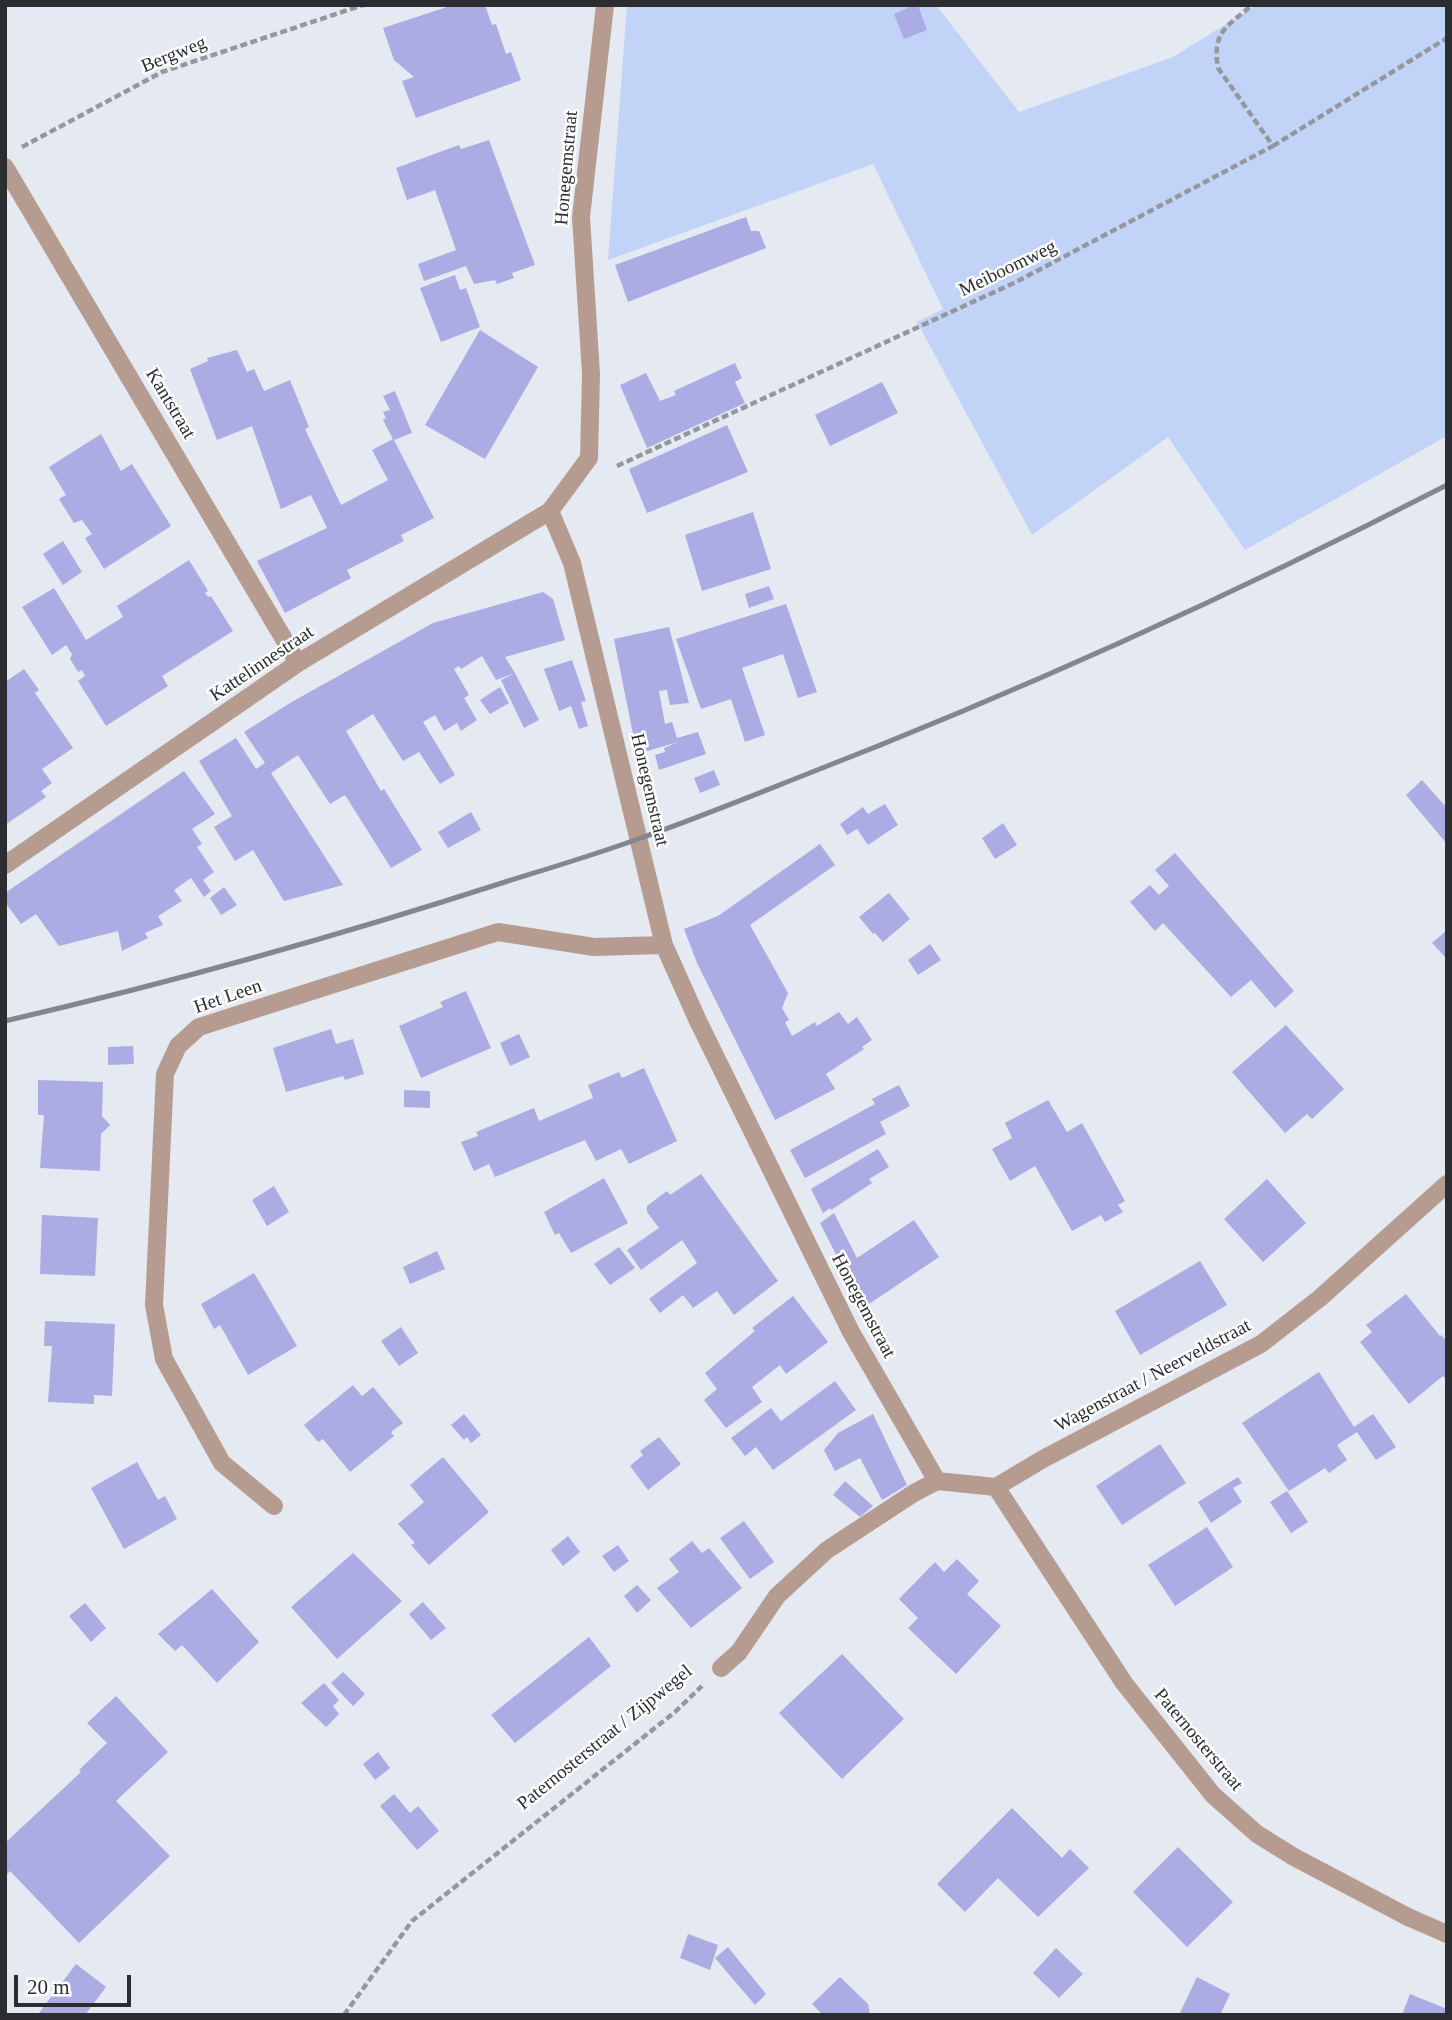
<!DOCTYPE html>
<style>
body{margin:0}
#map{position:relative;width:1452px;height:2020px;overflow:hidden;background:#e5e9f2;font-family:"Times New Roman",serif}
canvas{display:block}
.frame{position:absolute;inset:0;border:7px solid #2b2d30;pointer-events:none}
.scale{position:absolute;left:14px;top:1975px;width:117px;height:32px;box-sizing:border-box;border:4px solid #2b2d30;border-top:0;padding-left:9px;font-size:21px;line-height:24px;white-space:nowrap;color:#2b2d30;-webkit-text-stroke:5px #fff;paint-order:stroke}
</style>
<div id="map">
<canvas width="1452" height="2020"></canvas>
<div class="frame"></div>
<div class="scale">20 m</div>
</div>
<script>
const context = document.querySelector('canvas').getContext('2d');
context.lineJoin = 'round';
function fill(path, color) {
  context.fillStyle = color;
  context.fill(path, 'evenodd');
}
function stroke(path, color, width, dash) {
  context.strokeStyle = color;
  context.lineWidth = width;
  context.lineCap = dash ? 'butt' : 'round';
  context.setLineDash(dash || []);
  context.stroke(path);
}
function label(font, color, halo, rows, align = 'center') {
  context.font = font + ' "Times New Roman",serif';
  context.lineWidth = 5;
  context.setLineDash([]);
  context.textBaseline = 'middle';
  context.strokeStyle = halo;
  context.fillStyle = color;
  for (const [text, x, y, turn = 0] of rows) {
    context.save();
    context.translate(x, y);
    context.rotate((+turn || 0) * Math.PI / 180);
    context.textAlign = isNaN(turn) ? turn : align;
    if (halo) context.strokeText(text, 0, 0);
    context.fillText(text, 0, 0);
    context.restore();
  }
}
fill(new Path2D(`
 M627 5H936L1019 112 1173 57 1257 5H1447V436L1245 550 1168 437 1032 535 917 322 943 309 873 164 608 260Z`), '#c1d3f7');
fill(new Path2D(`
 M453 5H485L492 25 496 24 506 54 511 52 521 80 416 118 402 81 414 77 394 60 383 28Z
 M914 5H918L927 30 904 39 894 14Z
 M489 140 535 265 512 273 514 278 497 284 495 280 474 284 466 266 424 281 418 264 456 250 435 190 407 200 396 168 459 145 461 149Z
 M746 217 751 231H759L766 248 628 302 615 265Z
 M455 275 460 290 466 288 480 327 441 342 420 288Z
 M480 330 538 367 485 459 425 425Z
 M237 350 247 372 254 369 264 391 290 380 309 427 305 429 341 505 388 480 372 450 393 439 383 420 386 418 383 412 390 410 383 396 395 391 412 433 394 440 434 518 401 535 404 541 347 570 351 578 285 613 257 561 327 528 311 495 281 509 252 426 217 440 190 369 208 361 207 358Z
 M735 363 742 378 735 382 745 403 647 448 620 385 646 373 660 401 676 395 674 391Z
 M882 382 898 413 830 446 815 415Z
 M727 425 748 472 647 513 629 469Z
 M101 434 121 471 132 464 171 526 104 569 85 538 92 534 82 520 74 523 59 499 66 495 49 467Z
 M753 512 771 569 702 591 685 535Z
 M63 541 82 572 63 585 43 554Z
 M189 560 208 591 205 593 208 597 211 596 233 631 162 676 168 686 106 726 78 681 85 676 82 670 78 672 70 659 72 654 66 645 52 655 22 607 54 588 86 640 123 617 117 606Z
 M769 586 774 599 749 608 745 594Z
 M543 592 553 599 565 640 505 657 515 673 539 720 524 728 501 680 515 673 496 680 482 656 461 669 459 666 454 669 469 695 464 698 477 720 461 731 457 723 444 731 435 715 423 722 455 775 440 784 419 752 403 761 373 714 346 731 381 791 384 789 422 850 391 868 345 795 330 804 298 755 271 773 343 885 284 901 253 850 235 861 214 827 232 816 199 761 236 738 256 769 265 763 244 732 290 703 433 623Z
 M786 604 817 692 798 698 783 654 742 668 765 735 745 742 731 699 701 709 676 639Z
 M669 627 689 703 670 705 667 690 659 691 665 724 672 722 677 738 698 732 706 754 659 770 655 755 665 752 664 748 678 742 637 754 614 639Z
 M572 660 586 701 581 702 588 726 579 729 571 706 559 711 544 669Z
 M24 669 39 690 35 693 73 748 42 769 52 783 41 791 46 797 5 825V682Z
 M500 687 509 703 490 714 480 700Z
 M714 770 720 785 700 793 694 778Z
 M184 771 215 814 192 829 202 844 197 847 214 872 203 880 211 891 204 897 191 878 174 890 182 901 158 916 163 925 145 933 148 938 122 951 118 931 59 946 36 914 21 924 5 902V893Z
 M1422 780 1447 808V844L1406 795Z
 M885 804 898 825 868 845 857 829 847 835 840 824 863 807 868 814Z
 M471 812 481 830 448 848 438 832Z
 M1003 823 1017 845 995 859 982 838Z
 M820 844 835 865 750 925 788 993 782 1008 789 1020 785 1022 792 1036 815 1022 817 1026 839 1012 848 1024 857 1017 872 1040 862 1047 864 1049 826 1074 835 1089 775 1120 697 963 684 929 718 916Z
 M1175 853 1294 991 1275 1008 1251 980 1231 997 1163 923 1155 931 1130 902 1150 885 1159 895 1169 886 1155 870Z
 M224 887 237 905 221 915 210 898Z
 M889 893 910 919 883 942 875 933 873 934 859 917Z
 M1447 930V959L1432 943Z
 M930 944 941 960 918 975 908 960Z
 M466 991 491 1048 421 1078 399 1026 443 1007 440 1002Z
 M1286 1025 1344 1089 1312 1119 1307 1114 1285 1133 1232 1072Z
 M331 1029 336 1044 353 1039 364 1074 345 1080 343 1076 286 1092 273 1048Z
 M519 1034 530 1057 510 1066 500 1043Z
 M133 1046 134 1064 108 1065V1047Z
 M644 1068 677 1141 629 1164 621 1149 596 1161 585 1140 495 1177 489 1164 474 1171 461 1142 478 1136 476 1132 534 1108 539 1121 593 1098 588 1085 619 1072 622 1078Z
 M38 1080 103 1082 102 1116 110 1125 101 1134 100 1171 40 1168 44 1115H38Z
 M899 1085 910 1106 880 1122 886 1134 805 1178 790 1150 875 1104 872 1099Z
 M404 1090 430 1091V1108L404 1107Z
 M1048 1100 1067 1132 1082 1123 1125 1201 1118 1205 1123 1212 1105 1222 1101 1215 1072 1231 1035 1166 1010 1181 992 1149 1012 1138 1005 1123Z
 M878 1149 889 1167 869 1179 872 1183 831 1210 830 1208 823 1213 811 1189Z
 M701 1174 778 1281 734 1315 717 1291 693 1308 683 1295 660 1313 649 1299 697 1263 682 1240 641 1270 627 1250 659 1228 647 1212V1206L667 1191 670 1195Z
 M604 1178 628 1223 571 1253 559 1233 555 1235 544 1212Z
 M1267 1179 1306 1223 1263 1262 1224 1219Z
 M274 1186 289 1212 267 1226 252 1200Z
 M834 1213 857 1258 914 1220 939 1257 863 1308 820 1223Z
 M42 1215 98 1218 95 1276 40 1274Z
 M619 1247 635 1268 610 1285 594 1264Z
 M437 1251 445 1269 410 1284 403 1267Z
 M1200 1261 1227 1305 1140 1355 1115 1311Z
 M254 1273 297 1346 248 1375 220 1325 214 1329 201 1304Z
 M1406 1294 1440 1336 1441 1335 1447 1341V1380L1443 1376 1409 1404 1360 1342 1372 1332 1366 1325Z
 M793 1296 828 1342 786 1374 780 1365 752 1387 762 1402 726 1428 704 1400 717 1389 705 1373 755 1331 752 1328Z
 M45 1321 115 1324 112 1396 94 1395V1404L48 1402 52 1346H44Z
 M401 1327 418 1353 399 1366 381 1341Z
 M1319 1372 1354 1427 1373 1414 1396 1447 1376 1460 1357 1432 1337 1445 1347 1460 1329 1473 1325 1468 1289 1491 1242 1423Z
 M835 1381 856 1410 773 1470 756 1447 745 1456 731 1438 771 1408 781 1421Z
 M353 1385 362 1396 373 1387 403 1423 391 1432 394 1436 350 1472 323 1439 318 1442 304 1425Z
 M464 1414 481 1435 471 1443 467 1437 464 1440 451 1425Z
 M873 1414 907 1485 882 1500 860 1458 835 1471 824 1450 838 1433Z
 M659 1437 681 1464 648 1490 630 1466 643 1455 640 1451Z
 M1160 1444 1186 1483 1122 1525 1096 1486Z
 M443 1457 489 1512 429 1565 411 1545 415 1543 398 1524 424 1502 410 1485Z
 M137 1462 158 1500 165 1496 177 1519 124 1549 91 1488Z
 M1238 1477 1242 1483 1233 1488 1242 1502 1211 1523 1198 1502Z
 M845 1481 873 1506 860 1517 833 1495Z
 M1287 1491 1308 1522 1291 1533 1270 1502Z
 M744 1521 774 1562 750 1579 720 1538Z
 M1207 1527 1233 1567 1175 1606 1148 1565Z
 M568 1536 580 1552 563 1566 551 1550Z
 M692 1541 702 1553 709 1548 742 1588 691 1628 657 1588 679 1572 669 1559Z
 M618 1545 629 1561 614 1572 602 1556Z
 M353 1553 402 1601 337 1659 291 1607Z
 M957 1559 979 1581 967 1594 1001 1626 956 1674 908 1628 918 1618 899 1599 935 1562 944 1572Z
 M637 1585 651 1600 637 1613 624 1596Z
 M212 1589 259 1642 217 1683 182 1645 175 1651 158 1634Z
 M423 1602 446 1628 431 1640 409 1614Z
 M85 1603 106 1628 91 1642 69 1616Z
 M589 1637 611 1666 515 1743 491 1715Z
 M842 1654 904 1719 842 1779 779 1713Z
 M343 1672 365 1694 353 1706 331 1683Z
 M324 1683 339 1700 333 1706 339 1714 326 1727 301 1703Z
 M116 1696 168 1752 116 1801 170 1856 79 1943 10 1871 5 1876V1843L81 1772 79 1770 107 1743 87 1723Z
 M378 1752 390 1768 375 1780 363 1764Z
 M394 1794 410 1813 418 1806 439 1831 417 1850 380 1806Z
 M1012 1808 1062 1858 1070 1849 1089 1868 1038 1917 998 1878 965 1912 937 1884Z
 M1178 1847 1233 1902 1187 1947 1133 1892Z
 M688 1934 718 1945 710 1970 680 1958Z
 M728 1947 766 1994 755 2005 715 1958Z
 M1056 1948 1083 1974 1059 1998 1033 1973Z
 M76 1964 106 1987 85 2015H41L39 2013Z
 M840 1977 868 2004 870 2015H823L812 2004Z
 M1197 1977 1230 1994 1220 2015H1179Z
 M1410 1994 1447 2009V2015H1402Z`), '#abace3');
stroke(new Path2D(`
 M1273 146 1447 38
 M22 147 162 72 363 5
 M617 466 1016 282 1273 146 1218 68C1212 31 1227 27 1252 5
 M344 2015 412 1921 675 1712 702 1686`), '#94979e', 4.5, [7, 3.5]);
stroke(new Path2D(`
 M605 5 581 217 591 374 589 458 550 511 572 563 664 945 698 1021 851 1332 937 1481 996 1487
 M5 167 298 663
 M5 865 298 663 550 511
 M996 1487 1124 1683 1213 1795 1257 1834 1294 1857 1408 1917 1447 1934
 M996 1487 1043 1459 1261 1344 1320 1298 1447 1184
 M274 1506 222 1463 164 1359 154 1305 165 1074 178 1046 199 1027 498 932 594 947 664 945
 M721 1668 739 1652 777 1596 827 1550 914 1493 937 1481`), '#b69c90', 18);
stroke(new Path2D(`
 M5 1021C174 982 341 935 505 882 550 868 594 855 638 839 692 820 744 799 797 778 1019 692 1235 594 1447 485`), '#83868c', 5);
label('19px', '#2b2d30', '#fff', [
 ["Bergweg",174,55,-22],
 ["Honegemstraat",567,168,-85],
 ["Meiboomweg",1008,269,-26],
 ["Kantstraat",170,404,59],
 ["Kattelinnestraat",262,664,-34],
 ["Honegemstraat",649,790,77],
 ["Het Leen",228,997,-19],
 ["Honegemstraat",863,1306,62],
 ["Wagenstraat / Neerveldstraat",1153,1376,-28],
 ["Paternosterstraat / Zijpwegel",605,1738,-39],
 ["Paternosterstraat",1198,1740,50]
]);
</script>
